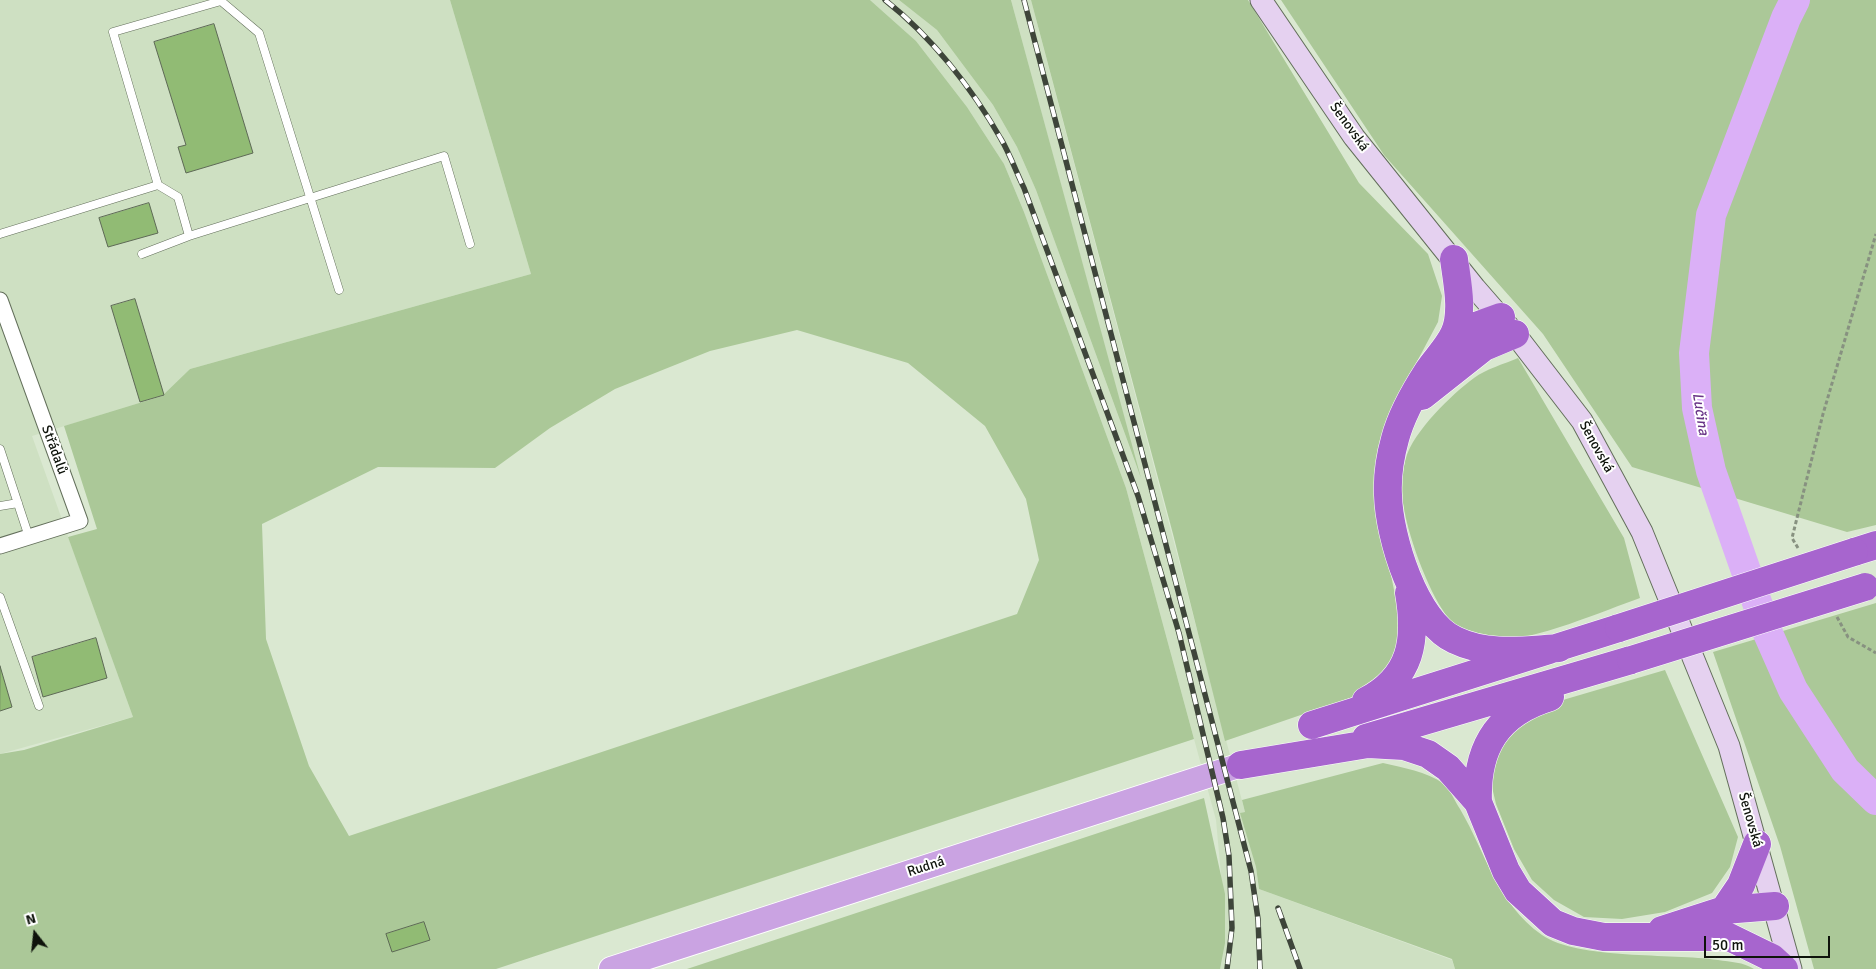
<!DOCTYPE html>
<meta charset="utf-8">
<style>
body{margin:0}
#map{position:relative;width:1876px;height:969px;overflow:hidden;background:#dae8d1;font-family:Signika,sans-serif}
canvas{display:block}
.north{position:absolute;left:10px;top:909px;width:50px;height:50px;-webkit-text-stroke:4px #fff;paint-order:stroke;rotate:344deg;font-size:14px;font-weight:700;line-height:20px;text-align:center;color:#0e130b}
.north::after{content:'';display:block;margin:auto;width:18px;height:22px;background:#0e130b;clip-path:polygon(50% 0,100% 100%,50% 72%,0 100%)}
.scale{position:absolute;left:1704px;top:936px;width:126px;height:22px;box-sizing:border-box;border:2px solid #0e130b;border-top:0;padding-left:6px;font-size:15px;line-height:18px;white-space:nowrap;color:#0e130b;-webkit-text-stroke:4px #fff;paint-order:stroke}
</style>
<div id="map">
<canvas width="1876" height="969"></canvas>
<div class="north">N</div>
<div class="scale">50 m</div>
</div>
<script>
const context = document.querySelector('canvas').getContext('2d');
context.lineJoin = 'round';
function fill(path, color) {
  context.fillStyle = color;
  context.fill(path, 'evenodd');
}
function stroke(path, color, width, dash) {
  context.strokeStyle = color;
  context.lineWidth = width;
  context.lineCap = dash ? 'butt' : 'round';
  context.setLineDash(dash || []);
  context.stroke(path);
}
function label(font, color, halo, rows, align = 'center') {
  context.font = font + ' Signika,sans-serif';
  context.lineWidth = 4;
  context.setLineDash([]);
  context.textBaseline = 'middle';
  context.strokeStyle = halo;
  context.fillStyle = color;
  for (const [text, x, y, turn = 0] of rows) {
    context.save();
    context.translate(x, y);
    context.rotate((+turn || 0) * Math.PI / 180);
    context.textAlign = isNaN(turn) ? turn : align;
    if (halo) context.strokeText(text, 0, 0);
    context.fillText(text, 0, 0);
    context.restore();
  }
}
fill(new Path2D(`
 M0 0H450L531 274 190 369 162 396 32 436 133 717 0 754Z
 M870 0H899L937 30 993 105 1017 147 1036 190 1138 470 1011 0H1031L1245 812 1241 813 1256 867 1259 889 1452 960 1455 969H886L1221 875 1216 820 1126 488 1024 212 1004 164 967 107 916 41Z`), '#cee0c2');
fill(new Path2D(`
 M450 0H870L916 41 967 107 1004 164 1024 212 1126 488 1194 739 496 969H0V754L24 750 133 717 68 537 97 529 64 426 162 396 190 369 531 274ZM797 330 908 363 985 426 1026 499 1039 560 1017 614 349 836 309 766 266 639 262 524 378 467 495 468 550 428 615 389 710 351Z
 M899 0H1011L1141 478 1036 190 1017 147 993 105 937 30Z
 M1031 0H1248L1359 183 1428 254 1442 296 1438 322 1396 401 1378 449 1376 500 1401 625 1400 652 1383 676 1359 695 1225 741 1173 534Z
 M1281 0H1876V525L1847 532 1632 467 1543 334 1384 155Z
 M1518 358 1624 538 1640 598C1603 611 1520 647 1484 640 1468 637 1450 623 1442 609 1425 583 1403 523 1402 492 1401 482 1403 468 1406 458 1413 432 1452 394 1474 378 1486 369 1504 364 1518 358Z
 M1876 603V969H1814L1780 846 1713 652Z
 M1665 670 1738 837 1730 867 1712 893 1665 912 1622 919 1584 917 1554 900 1532 880 1514 849 1496 804 1491 783 1497 756 1510 735 1539 707Z
 M1383 763C1403 768 1426 771 1444 784 1450 789 1455 802 1460 809 1487 855 1496 902 1542 935 1578 960 1671 953 1718 960 1731 962 1743 962 1754 969H1455L1452 959 1259 889 1256 867 1240 813 1245 812 1242 800Z
 M1204 798 1225 894V943L1220 969H687Z`), '#abc898');
stroke(new Path2D(`
 M1795 0 1786 18 1711 215 1694 353 1697 408 1711 471 1767 631 1793 690 1845 770 1876 800`), '#dbb0f7', 30);
const building = new Path2D(`
 M214 24 253 153 186 173 178 147 186 145 154 42Z
 M149 203 158 233 108 247 99 218Z
 M135 299 164 395 140 402 111 306Z
 M96 638 107 678 43 697 32 657Z
 M0 666 12 707 0 711Z
 M424 922 430 940 392 952 386 934Z`);
fill(building, '#91bb74');
stroke(building, '#5e6a56', 1);
const lane = new Path2D(`
 M158 185 178 197 189 236
 M0 234 158 185 113 32 221 1 259 33 339 290
 M142 254 189 236 444 156 470 244
 M0 449 29 537
 M0 506 18 503
 M0 597 39 706`);
const street = new Path2D(`
 M0 300 80 521 0 546`);
const secondary = new Path2D(`
 M1261 0 1354 137 1475 288 1515 334 1582 421 1642 532 1729 746 1791 969`);
const primary = new Path2D(`
 M611 969 1241 765`);
const highway = new Path2D(`
 M1454 259C1457 282 1464 313 1454 334 1448 347 1436 359 1428 371 1415 391 1401 416 1395 439 1390 457 1387 476 1388 495 1389 537 1415 622 1455 640 1488 656 1524 650 1559 648
 M1454 334 1501 317
 M1422 396 1484 347 1515 334
 M1854 552 1876 545
 M1366 701C1412 677 1417 640 1409 593
 M1312 725 1619 628
 M1366 738 1631 660
 M1241 765 1368 744 1404 746 1428 754 1448 768 1478 802 1506 871 1518 891 1553 923 1573 931 1604 937H1729L1772 958 1784 969
 M1478 802C1476 748 1497 713 1550 697
 M1724 910 1741 885 1757 844
 M1662 930 1724 910 1775 906`);
stroke(lane, '#636f5b', 9);
stroke(street, '#636f5b', 17);
stroke(secondary, '#636f5b', 23);
stroke(primary, '#fff', 26);
stroke(highway, '#fff', 29);
stroke(new Path2D(`
 M1798 548 1792 538 1823 414 1876 234
 M1837 617 1848 637 1876 653`), '#879180', 3, [4, 2.5]);
stroke(lane, '#fff', 8);
stroke(street, '#fff', 15);
stroke(secondary, '#e5d1f0', 21);
stroke(primary, '#caa3e2', 24);
stroke(highway, '#a765ce', 28);
const rail = new Path2D(`
 M885 0C931 36 972 88 1001 139 1010 154 1016 172 1024 188L1138 496 1179 633 1223 818 1229 856 1232 928 1227 969
 M1024 0 1251 871 1258 919 1260 969
 M1278 908 1300 969`);
stroke(rail, '#3e453a', 5.5);
stroke(rail, '#fff', 4, [11]);
const highwayBridge = new Path2D(`
 M1619 628 1854 552
 M1631 660 1865 587`);
stroke(highwayBridge, '#fff', 29, []);
stroke(highwayBridge, '#a765ce', 28);
label('14px', '#0e130b', '#fff', [
 ["Šenovská",1349,127,54],
 ["Šenovská",1596,447,61],
 ["Střádalů",54,450,70],
 ["Šenovská",1750,820,74],
 ["Rudná",926,867,-18]
]);
label('italic 15px', '#693587', '#fff', [
 ["Lučina",1700,414,81]
]);
</script>
